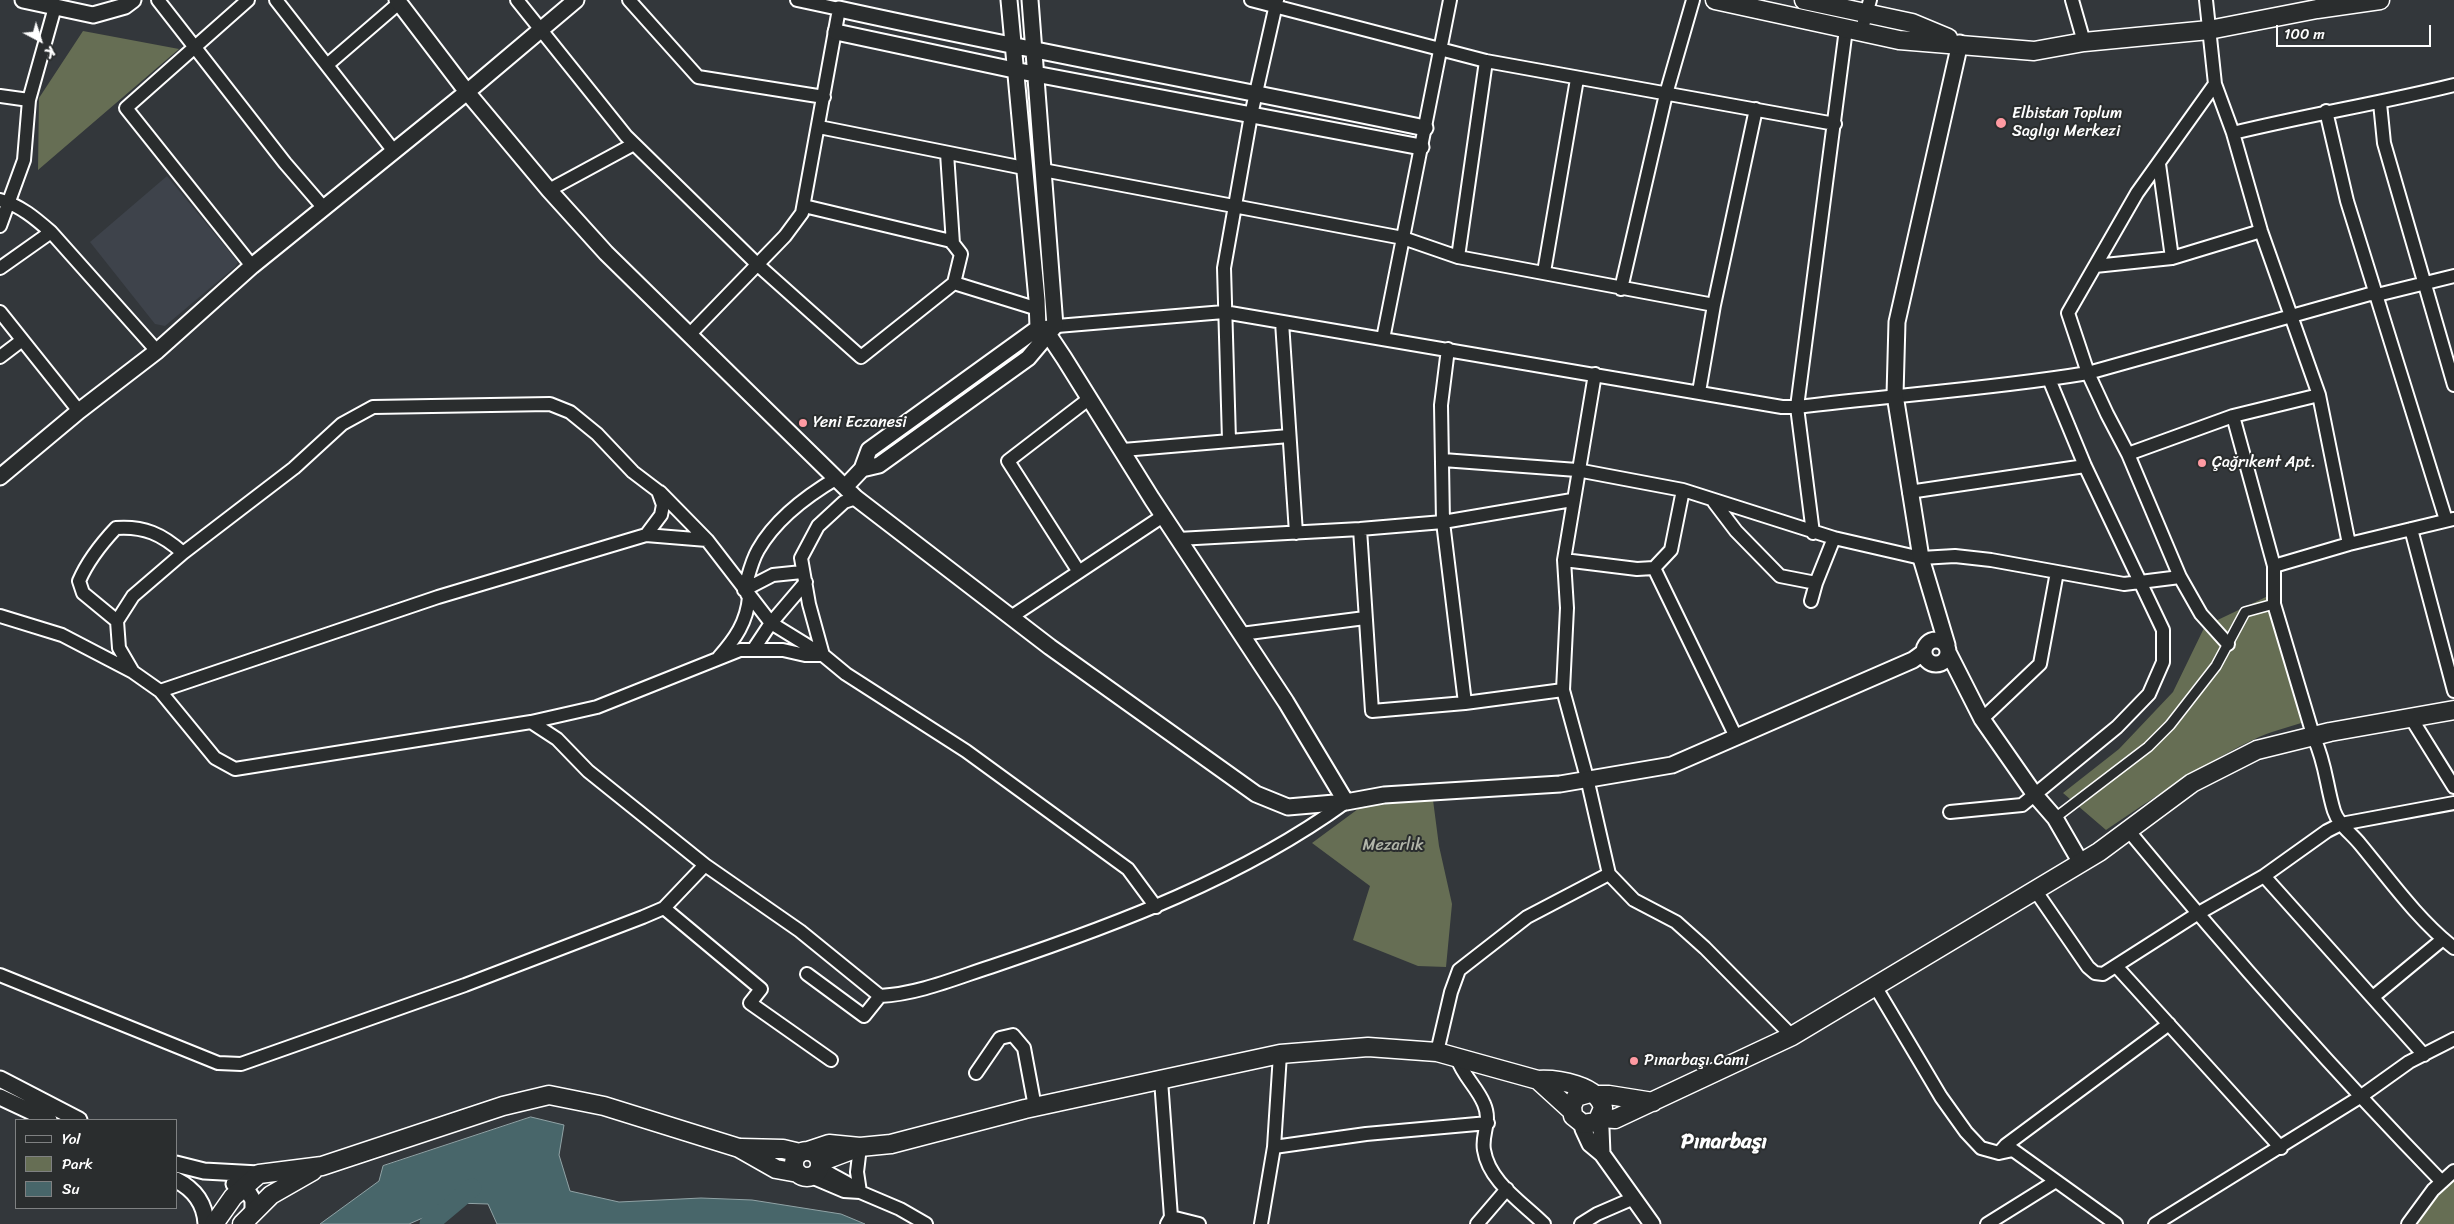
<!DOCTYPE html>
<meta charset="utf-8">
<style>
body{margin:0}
#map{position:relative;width:2454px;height:1224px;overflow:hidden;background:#33373b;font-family:Sriracha,sans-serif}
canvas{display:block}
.legend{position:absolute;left:15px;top:1119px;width:162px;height:90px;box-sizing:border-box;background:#2a2d2e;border:1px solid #7f8182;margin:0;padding:6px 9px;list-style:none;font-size:15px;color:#fff}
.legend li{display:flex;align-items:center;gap:10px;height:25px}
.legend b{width:25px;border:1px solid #7f8182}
.north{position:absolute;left:15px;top:15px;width:50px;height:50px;-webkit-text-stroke:4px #2a2d2e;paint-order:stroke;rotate:140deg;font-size:14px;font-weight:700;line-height:20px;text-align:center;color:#fff}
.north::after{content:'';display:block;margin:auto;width:18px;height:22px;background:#fff;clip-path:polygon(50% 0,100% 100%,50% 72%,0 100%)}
.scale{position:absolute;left:2276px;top:25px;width:155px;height:22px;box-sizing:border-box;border:2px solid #fff;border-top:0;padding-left:6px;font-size:15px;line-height:18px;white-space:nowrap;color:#fff;-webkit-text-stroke:4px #2a2d2e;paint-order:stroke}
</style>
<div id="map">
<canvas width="2454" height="1224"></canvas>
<ul class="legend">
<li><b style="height:6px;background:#2a2d2e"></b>Yol</li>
<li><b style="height:14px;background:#666e54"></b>Park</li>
<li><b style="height:14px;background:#48666a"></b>Su</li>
</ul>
<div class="north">K</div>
<div class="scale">100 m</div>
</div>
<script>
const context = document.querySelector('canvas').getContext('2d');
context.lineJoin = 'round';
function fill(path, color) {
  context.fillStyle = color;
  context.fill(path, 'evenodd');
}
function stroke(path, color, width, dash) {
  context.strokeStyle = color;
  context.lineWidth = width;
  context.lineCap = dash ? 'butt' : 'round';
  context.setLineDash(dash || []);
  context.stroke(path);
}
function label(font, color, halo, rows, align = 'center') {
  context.font = font + ' Sriracha,sans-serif';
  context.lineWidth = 4;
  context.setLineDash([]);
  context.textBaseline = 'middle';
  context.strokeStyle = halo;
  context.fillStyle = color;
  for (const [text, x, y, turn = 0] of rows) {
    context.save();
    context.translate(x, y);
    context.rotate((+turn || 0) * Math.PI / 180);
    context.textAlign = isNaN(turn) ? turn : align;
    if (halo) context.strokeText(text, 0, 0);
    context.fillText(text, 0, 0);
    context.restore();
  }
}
fill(new Path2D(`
 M167 176 238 262 235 267 165 326 155 324 90 242Z`), '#3e434b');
fill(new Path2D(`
 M83 31 179 49 38 170 39 98Z
 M2270 595 2310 720C2293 726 2275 730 2259 737 2205 762 2155 797 2106 830L2063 793 2119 749 2173 692 2205 626Z
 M1387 800H1433L1439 846 1452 904 1446 967 1418 966 1353 940 1370 886 1312 843 1358 809Z
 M2454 1178V1224H2413Z`), '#666e54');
const water = new Path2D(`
 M531 1117 564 1125 559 1155 570 1191 619 1202 701 1198 752 1200 841 1214 865 1224H497L488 1204 457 1203 409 1224H320L379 1181 383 1166Z`);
fill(water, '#48666a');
stroke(water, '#91a3a6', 1);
stroke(new Path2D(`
 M429 1224 472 1188`), '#48666a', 19);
const pedestrian = new Path2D(`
 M2055 818 2148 747 2170 725 2216 666 2245 612 2274 604`);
const minor = new Path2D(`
 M158 0 285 163 323 207
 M248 0 126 108 252 266
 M276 0 393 150
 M517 0 626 136 758 265 861 357 954 283 961 254 951 241 804 206
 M629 0 698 77 824 97
 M1251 0 1486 61 1835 124
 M2072 0 2084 42
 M2206 0 2215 84 2233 133 2261 231 2319 395 2349 544
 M1864 22 1870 0
 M327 65 399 3
 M2215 84 2137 193 2068 313 2088 373 2107 414 2128 454 2180 577 2201 614 2228 644
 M0 96 29 100
 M2380 103 2384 143 2454 385
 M2326 111 2347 201 2446 520
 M819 127 1024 168
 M2233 133C2307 115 2381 103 2454 85
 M947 153 953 244
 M2159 164 2172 258
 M1043 170 1403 238 1458 257 1714 305
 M549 190 634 144
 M0 200C20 205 36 219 51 232L157 351
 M0 226 24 160 29 100 55 7
 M1458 257 1486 61
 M2095 266 2172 258 2261 231
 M0 268 51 232
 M1544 272 1577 79
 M954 283 1038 309
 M1621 289 1666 94 1693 0
 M0 312 79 411
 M1282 322 1296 533
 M1045 327 1224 312 1782 407H1797C1894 395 1992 389 2088 373L2370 294 2377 295 2454 276
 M689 335 785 236 802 213 839 9 797 0
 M1383 339 1450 0
 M1448 349 1441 405 1443 522 1465 703
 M0 357 21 341
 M1595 374 1564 560 1567 608 1563 690 1587 778 1609 874 1634 900 1676 922 1705 948 1792 1036
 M1699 392 1714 305 1756 109
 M2233 416 2274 566V604L2314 738C2326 764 2326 785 2334 811 2338 824 2351 833 2360 844 2389 879 2418 920 2454 948
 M1229 440 1224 268 1251 115 1277 0
 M1123 450 1289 436
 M2128 454 2233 416 2319 395
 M1443 460 1577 470 1683 490 1834 538 1921 558 1955 556 1991 560 2124 584 2180 577
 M660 492 707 540
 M1909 492 2085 466
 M1714 502 1736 531 1780 576 1816 583
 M1360 529 1372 711 1465 703 1563 690
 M2411 529 2454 691
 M1813 533 1797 407 1846 29
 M646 535 661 515 663 505 658 491 633 472 597 434 570 412 550 404 373 407 342 424 294 468 183 553 133 596 117 621 119 648 133 672 160 691 215 758 235 769 531 722 597 707 740 650H783L805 655H823
 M1178 539 1360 529 1443 522 1572 500
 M1564 560 1637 569 1654 568 1671 550 1683 490
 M2274 566 2349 544 2453 519
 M1654 568 1736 737
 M1079 572 1008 461 1090 398
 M744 590C748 578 751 562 758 550 775 520 808 495 837 478
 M744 590 773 575 802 572
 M1811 601 1816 583 1834 538
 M0 616 62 635 133 672
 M1011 617 1163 516
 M117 621 83 593 79 581C88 560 101 544 116 528 144 526 162 534 183 553
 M1241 634 1365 618
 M753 650 771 623 806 582
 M823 655 809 604 801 558 818 526 844 502 856 498
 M719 657C735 639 747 622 749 597L747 594
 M160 691 438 597 646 535 707 540 771 623 823 655 846 674 966 751 1128 869 1156 907
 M2411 718 2454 787
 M1982 719 2040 664 2057 572
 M531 722 557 739 588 771 705 865 800 931 880 996C920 994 958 977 996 965 1118 924 1241 878 1346 802
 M1950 812 2022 805 2117 727 2149 694 2163 662V630L2085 466 2049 379
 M2128 830C2228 951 2332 1069 2442 1182
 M2264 876 2424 1055
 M2035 890 2088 967 2095 973 2103 974 2197 914 2264 876 2327 831 2341 824 2454 803
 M664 908 761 989 750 1003 831 1060
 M2116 966 2281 1148
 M807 974 864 1016 880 996
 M0 975 218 1063 241 1064 465 985 643 917 664 908 705 865
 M1875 986 1941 1097 1966 1132 1981 1148 1999 1153 2013 1150 2116 1224
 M2373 997 2443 939
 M1437 1052 1451 992 1459 970 1527 917 1609 874
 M1457 1058C1463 1076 1477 1087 1484 1104 1492 1122 1481 1134 1484 1150 1489 1182 1522 1202 1544 1224
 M976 1073 1000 1038 1013 1035 1024 1048 1035 1107
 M1161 1080 1171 1217 1167 1224
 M860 1147 857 1172 860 1192 900 1209 926 1224
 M1274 1147 1366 1134 1488 1123
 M1999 1153 2006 1145 2169 1024
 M820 1167C833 1177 848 1181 860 1192
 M811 1177 844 1191 860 1192
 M1171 1217 1199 1224
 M1261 1224 1274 1147 1280 1054
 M1477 1224 1507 1189
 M1581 1224 1597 1214 1634 1198
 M1987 1224 2056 1181
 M2155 1224 2360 1097 2409 1062 2454 1039
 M2408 1224 2433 1190 2454 1171`);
const tertiary = new Path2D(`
 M23 0 93 15 125 6 133 0
 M397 0 467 92 549 190 606 253 856 498 1050 647 1256 794 1288 807 1346 802 1384 795 1560 784 1672 765 1913 660 1924 652
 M839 9C1034 52 1230 87 1425 128
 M836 32 1014 70 1421 147
 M1041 330 1048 334 1064 358 1152 499 1286 702 1346 802
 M862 469 879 465 1028 358 1055 326 1030 0
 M0 477 79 411 157 351 252 266 467 92 576 0
 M845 487 862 469 869 450 1038 328 1037 300 1009 0
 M1924 652a12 12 0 1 1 24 0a12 12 0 1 1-24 0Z
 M1947 645 1921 558 1895 395 1897 322 1960 43
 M1949 654 1982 719 2035 795 2055 818 2081 863
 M0 1079 79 1120
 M0 1097 49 1120
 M1597 1122 1601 1129 1602 1154
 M1583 1124V1129L1590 1144 1602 1154 1652 1224
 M176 1164 204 1171 259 1174
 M176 1180C194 1189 205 1203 206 1224
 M234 1184 241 1190H247L253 1200V1211`);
const secondary = new Path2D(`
 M1715 0 1899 40 2034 51 2084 42 2209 30 2317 9 2380 0
 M1804 0 1912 23 1948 38
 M1538 1080 1572 1111
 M1595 1095H1609L1653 1102
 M1600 1118 1615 1119 1792 1036 2099 852 2192 783 2257 750 2330 732 2454 710
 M741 1148 783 1149 800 1153
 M794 1164a13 13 0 1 1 26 0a13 13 0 1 1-26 0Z
 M808 1151 829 1144 860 1147 891 1144 1025 1109 1280 1054 1368 1047 1437 1052 1538 1080C1558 1079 1598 1085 1603 1108L1597 1122 1583 1124 1573 1116 1572 1106 1576 1097 1590 1093
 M820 1162 860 1147
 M214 1224 233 1197 259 1174 322 1166 503 1106 549 1095 604 1106 739 1148 776 1169 798 1173
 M242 1224 271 1195 313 1171`);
stroke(pedestrian, '#fff', 12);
stroke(minor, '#fff', 16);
stroke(tertiary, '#fff', 19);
stroke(secondary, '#fff', 21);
stroke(pedestrian, '#2a2d2e', 9);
stroke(minor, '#2a2d2e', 12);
stroke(tertiary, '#2a2d2e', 15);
stroke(secondary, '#2a2d2e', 18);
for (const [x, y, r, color] of [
 [2001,123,6,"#ff9aa2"],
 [803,423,5,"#ff9aa2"],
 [2202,463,5,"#ff9aa2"],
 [1634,1061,5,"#ff9aa2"]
]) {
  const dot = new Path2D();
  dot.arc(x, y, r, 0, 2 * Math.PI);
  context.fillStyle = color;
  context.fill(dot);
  stroke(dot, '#2a2d2e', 2);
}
label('16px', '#fff', '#2a2d2e', [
 ["Elbistan Toplum",2012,114],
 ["Saglıgı Merkezi",2012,132],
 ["Yeni Eczanesi",813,423],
 ["Çağrıkent Apt.",2212,463],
 ["Pınarbaşı Cami",1644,1061]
], 'left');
label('16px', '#b2b6aa', '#2a2d2e', [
 ["Mezarlık",1393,846]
]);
label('bold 21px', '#fff', '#2a2d2e', [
 ["Pınarbaşı",1724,1143]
]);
</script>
